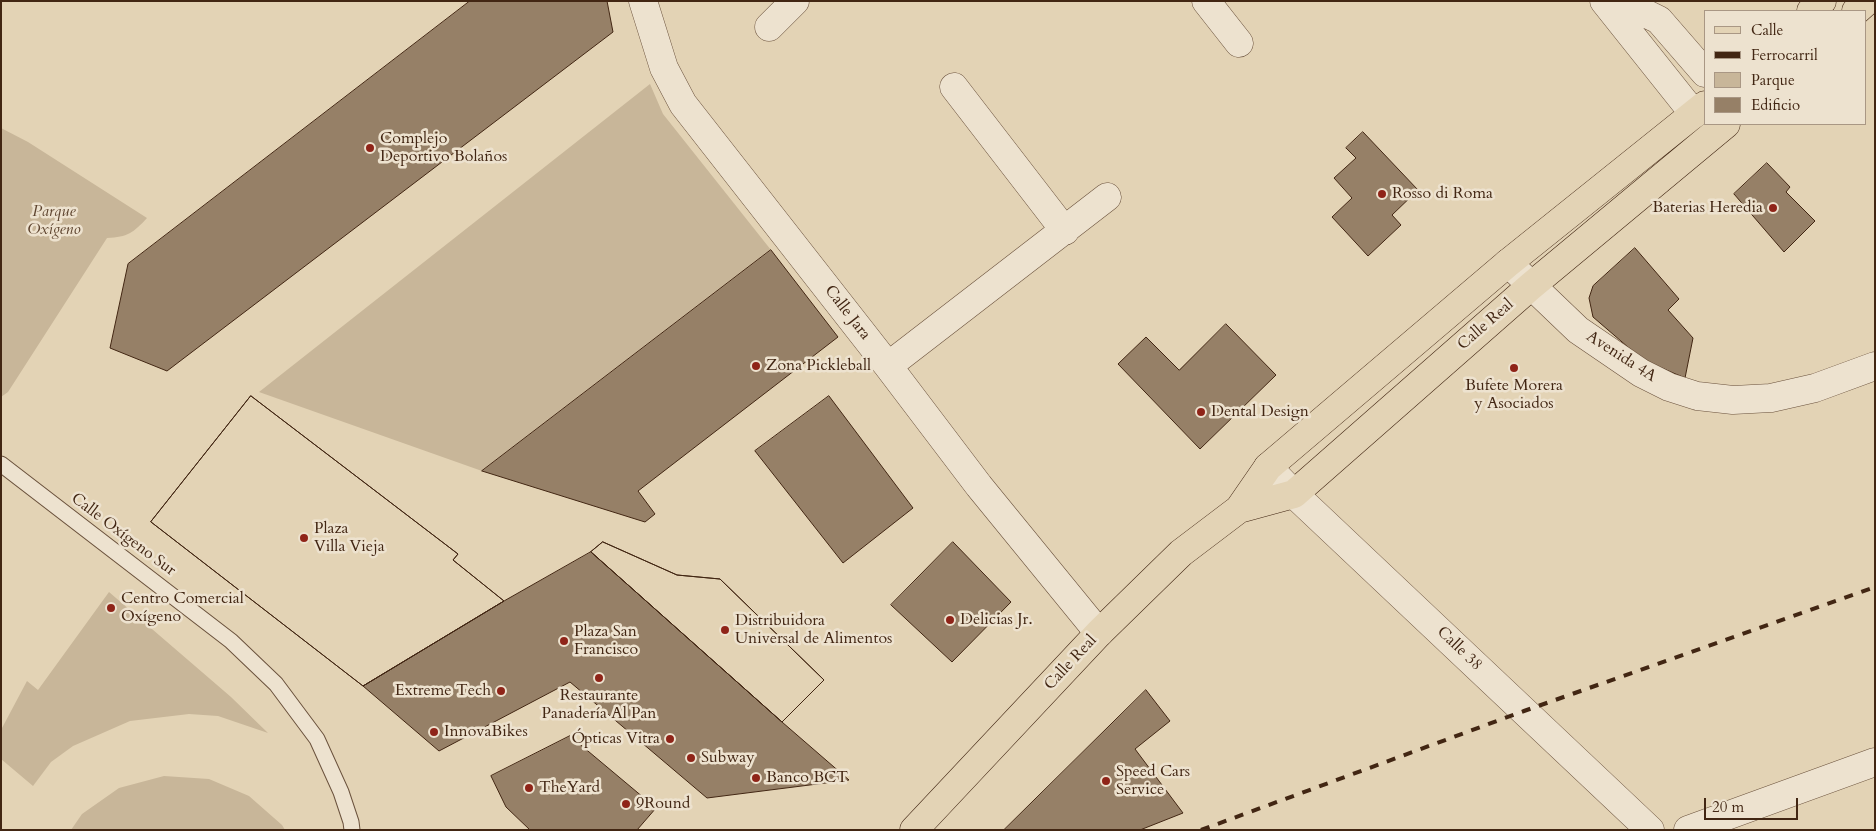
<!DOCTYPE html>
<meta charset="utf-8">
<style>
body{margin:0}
#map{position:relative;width:1876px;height:831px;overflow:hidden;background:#e3d3b5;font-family:Cardo,serif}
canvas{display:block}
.frame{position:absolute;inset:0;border:2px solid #422613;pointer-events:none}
.legend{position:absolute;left:1704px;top:10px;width:162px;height:115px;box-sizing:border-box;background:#ede2cf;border:1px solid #a99784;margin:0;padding:6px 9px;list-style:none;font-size:15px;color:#422613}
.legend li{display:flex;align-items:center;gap:10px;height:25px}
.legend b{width:25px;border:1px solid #a99784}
.scale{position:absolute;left:1704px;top:798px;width:94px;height:22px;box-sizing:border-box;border:2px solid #422613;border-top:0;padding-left:6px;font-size:15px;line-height:18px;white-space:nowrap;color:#422613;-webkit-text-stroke:4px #ede2cf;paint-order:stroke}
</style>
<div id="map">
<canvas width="1876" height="831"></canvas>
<div class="frame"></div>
<ul class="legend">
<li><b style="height:6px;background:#e3d3b5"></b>Calle</li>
<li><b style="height:6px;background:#422613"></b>Ferrocarril</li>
<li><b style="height:14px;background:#c8b699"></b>Parque</li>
<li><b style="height:14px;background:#968067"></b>Edificio</li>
</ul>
<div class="scale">20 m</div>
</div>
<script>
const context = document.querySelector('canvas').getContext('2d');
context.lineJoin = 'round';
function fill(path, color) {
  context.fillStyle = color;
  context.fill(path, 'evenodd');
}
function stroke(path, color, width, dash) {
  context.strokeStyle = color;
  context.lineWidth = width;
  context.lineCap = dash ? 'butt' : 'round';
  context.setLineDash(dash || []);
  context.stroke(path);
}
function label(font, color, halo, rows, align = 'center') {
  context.font = font + ' Cardo,serif';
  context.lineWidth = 5;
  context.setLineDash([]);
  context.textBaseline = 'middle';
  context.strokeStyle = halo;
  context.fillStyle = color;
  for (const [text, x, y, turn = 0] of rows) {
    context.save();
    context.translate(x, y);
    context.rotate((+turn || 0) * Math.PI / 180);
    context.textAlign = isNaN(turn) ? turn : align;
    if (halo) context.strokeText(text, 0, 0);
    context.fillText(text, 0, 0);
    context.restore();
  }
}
fill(new Path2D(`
 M650 84 663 114 771 250 482 471 259 392Z
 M1 128 28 142 147 218C133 233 128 237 107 238L8 392 1 397Z
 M109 592 231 697 268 733 218 716 189 714 130 721 73 746 51 762 33 786 1 759 2 728 27 681 38 690Z
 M164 776 209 779 249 796 282 825 285 830H71L82 814 119 788Z`), '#c8b699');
const building = new Path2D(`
 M470 1H607L613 32 167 371 110 348 128 264Z
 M1363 132 1418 190 1392 215 1401 225 1368 256 1332 217 1352 198 1334 178 1356 158 1346 148Z
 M1767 163 1790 187 1786 192 1815 221 1784 252 1734 194Z
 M1635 248 1679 299 1668 310 1693 338 1685 378 1643 360 1593 317 1589 298 1593 286Z
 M771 250 838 337 638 491 655 514 645 522 482 471Z
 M1226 324 1276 375 1200 449 1118 364 1146 337 1179 370Z
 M251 396 458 554 453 560 504 601 363 686 151 522Z
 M251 396 458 554 453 560 504 601 363 686 151 522Z
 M829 396 913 508 843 563 755 451Z
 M603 542 677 575 720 579 824 680 782 722 591 552Z
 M603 542 677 575 720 579 824 680 782 722 591 552Z
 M953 542 1011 602 952 662 891 605Z
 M591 552 782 722 849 780 707 798 570 682 439 751 363 686 504 601Z
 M1146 690 1170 721 1135 749 1183 813 1140 830H1004Z
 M570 736 656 808 637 830H530L506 807 491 776Z`);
fill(building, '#968067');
stroke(building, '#422613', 1);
const service = new Path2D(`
 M1 464 231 641 276 684 317 739 341 792 351 822 352 830`);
const minor = new Path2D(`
 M643 1 664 68 683 104 888 366 979 486 1099 633
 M1206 1 1239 43
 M1604 1 1694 114
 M1620 1 1659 20 1705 73
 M769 27 795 1
 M954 87 1065 231
 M1508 263 1578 330 1641 373 1669 387 1697 396 1733 400 1771 398 1815 388 1875 366
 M888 366 1107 197
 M1268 467 1294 494 1650 830
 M1688 830 1875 762`);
const primary = new Path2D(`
 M1811 11 1822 1
 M1856 11 1867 1
 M1239 509 1294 494 1531 286 1726 124
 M914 830 1099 633 1181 553 1239 509 1268 467 1508 263 1705 105`);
stroke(service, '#6a513c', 17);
stroke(minor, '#6a513c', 29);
stroke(primary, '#422613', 29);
stroke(service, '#ede2cf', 15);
stroke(minor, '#ede2cf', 28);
stroke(primary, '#e3d3b5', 28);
stroke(new Path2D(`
 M1201 830 1524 711 1875 587`), '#422613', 4, [9, 9]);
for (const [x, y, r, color] of [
 [370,148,5,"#8f2418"],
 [1382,194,5,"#8f2418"],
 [1773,208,5,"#8f2418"],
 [756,366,5,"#8f2418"],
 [1514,368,5,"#8f2418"],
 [1201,412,5,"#8f2418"],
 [304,538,5,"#8f2418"],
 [111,608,5,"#8f2418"],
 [950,620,5,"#8f2418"],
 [725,630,5,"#8f2418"],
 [564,641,5,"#8f2418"],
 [599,678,5,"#8f2418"],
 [501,691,5,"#8f2418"],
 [434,732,5,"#8f2418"],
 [670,739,5,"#8f2418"],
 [691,758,5,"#8f2418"],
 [756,778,5,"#8f2418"],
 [1106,781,5,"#8f2418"],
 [529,788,5,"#8f2418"],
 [626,804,5,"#8f2418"]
]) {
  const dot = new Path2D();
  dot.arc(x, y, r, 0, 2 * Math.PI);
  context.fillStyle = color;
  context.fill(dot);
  stroke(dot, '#ede2cf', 2);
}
label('16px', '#422613', '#ede2cf', [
 ["Complejo",380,139],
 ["Deportivo Bolaños",380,157],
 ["Rosso di Roma",1392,194],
 ["Baterias Heredia",1763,208,"right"],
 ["Zona Pickleball",766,366],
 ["Bufete Morera",1514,386,"center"],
 ["y Asociados",1514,404,"center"],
 ["Dental Design",1211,412],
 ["Plaza",314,529],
 ["Villa Vieja",314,547],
 ["Centro Comercial",121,599],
 ["Oxígeno",121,617],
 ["Delicias Jr.",960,620],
 ["Distribuidora",735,621],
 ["Universal de Alimentos",735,639],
 ["Plaza San",574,632],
 ["Francisco",574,650],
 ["Extreme Tech",491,691,"right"],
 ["Restaurante",599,696,"center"],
 ["Panadería Al Pan",599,714,"center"],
 ["InnovaBikes",444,732],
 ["Ópticas Vitra",660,739,"right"],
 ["Subway",701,758],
 ["Speed Cars",1116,772],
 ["Service",1116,790],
 ["Banco BCT",766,778],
 ["TheYard",539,788],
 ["9Round",636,804]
], 'left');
label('italic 16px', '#5d432e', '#ede2cf', [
 ["Parque",54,212],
 ["Oxígeno",54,230]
]);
label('16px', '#422613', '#ede2cf', [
 ["Calle Jara",847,313,52],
 ["Calle Real",1486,325,-41],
 ["Avenida 4A",1621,357,33],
 ["Calle Oxígeno Sur",123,535,37],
 ["Calle 38",1459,649,44],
 ["Calle Real",1071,663,-47]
]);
</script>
